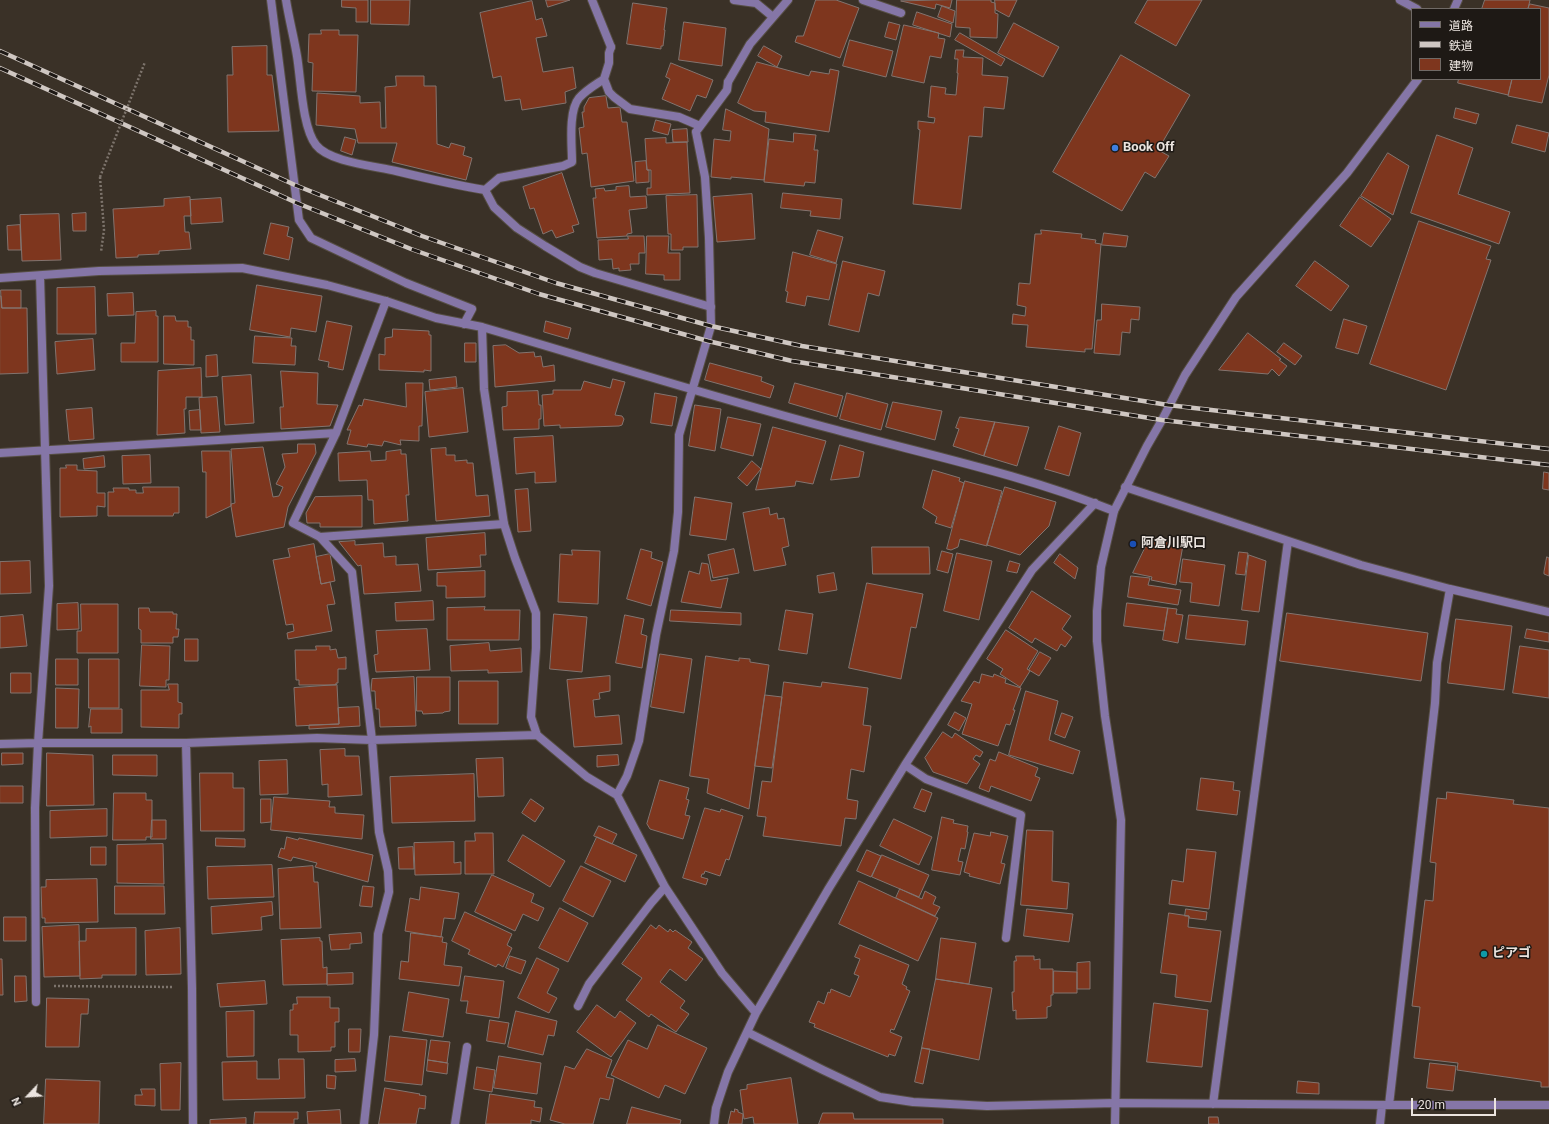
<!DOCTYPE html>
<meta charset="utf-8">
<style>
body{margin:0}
#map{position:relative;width:1549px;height:1124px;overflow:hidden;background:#3a3127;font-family:Roboto,"Noto Sans JP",sans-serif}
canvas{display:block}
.legend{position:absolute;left:1411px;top:8px;width:130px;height:72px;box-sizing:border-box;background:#1e1915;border:1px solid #706a66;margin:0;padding:5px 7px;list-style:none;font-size:12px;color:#ebe4df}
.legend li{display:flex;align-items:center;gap:8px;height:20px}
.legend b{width:20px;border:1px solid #706a66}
.north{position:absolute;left:8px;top:1076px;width:40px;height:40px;-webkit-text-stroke:3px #1e1915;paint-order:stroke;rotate:245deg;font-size:11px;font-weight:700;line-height:16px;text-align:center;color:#ebe4df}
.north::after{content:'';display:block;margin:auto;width:14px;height:18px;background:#ebe4df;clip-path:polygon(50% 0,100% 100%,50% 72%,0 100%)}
.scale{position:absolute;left:1411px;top:1098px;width:85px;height:18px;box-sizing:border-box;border:2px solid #ebe4df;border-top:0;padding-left:5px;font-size:12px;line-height:14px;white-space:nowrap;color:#ebe4df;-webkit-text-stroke:3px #1e1915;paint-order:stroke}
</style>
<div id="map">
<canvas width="1549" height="1124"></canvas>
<ul class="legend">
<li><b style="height:5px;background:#8576a7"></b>道路</li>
<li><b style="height:5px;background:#cfc7c2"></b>鉄道</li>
<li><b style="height:11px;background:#7e361e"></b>建物</li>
</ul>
<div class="north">N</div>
<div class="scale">20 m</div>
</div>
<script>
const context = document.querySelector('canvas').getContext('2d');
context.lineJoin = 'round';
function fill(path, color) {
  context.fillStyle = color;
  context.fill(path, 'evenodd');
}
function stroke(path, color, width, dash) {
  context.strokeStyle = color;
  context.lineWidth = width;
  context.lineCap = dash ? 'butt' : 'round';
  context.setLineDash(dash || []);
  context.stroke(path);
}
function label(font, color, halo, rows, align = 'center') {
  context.font = font + ' Roboto,"Noto Sans JP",sans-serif';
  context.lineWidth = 3;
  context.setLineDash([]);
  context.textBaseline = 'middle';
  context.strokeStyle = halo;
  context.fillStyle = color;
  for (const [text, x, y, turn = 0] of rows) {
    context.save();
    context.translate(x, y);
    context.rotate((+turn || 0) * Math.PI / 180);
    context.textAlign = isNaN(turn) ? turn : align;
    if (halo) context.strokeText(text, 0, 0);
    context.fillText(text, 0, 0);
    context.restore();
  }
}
const building = new Path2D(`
 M342 0H368V22H356V8L342 7Z
 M371 0H410L409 25 371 24Z
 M546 0H570L548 7Z
 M816 0H836L859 8 840 58 795 42 797 36H803Z
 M952 0 950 8 936 4 935 9 901 1Z
 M957 0H991V2L995 3V13L998 14 997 38 970 37V28L956 27Z
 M995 0H1017L1009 17 996 10Z
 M1148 0H1202L1176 46 1135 23Z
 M1485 0H1530L1528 9H1482Z
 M532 1 536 20 542 18 547 36 536 38 543 72 573 67 576 88 565 92 566 103 522 110 520 99 505 101 501 76 493 78 480 13Z
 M633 3 667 8 664 30H665L663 46H661V49L627 44Z
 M1530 4 1549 8V75L1542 103 1508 96 1512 79H1540V9H1528Z
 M942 6 955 11 953 23 938 17Z
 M917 12 952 24 950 37 913 25Z
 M684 22 726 28 722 66 679 60Z
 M889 22 900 25 896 40 885 37Z
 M1014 23 1059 47 1043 77 998 53Z
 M904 25 939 33 938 38 945 39 941 58 930 56 924 83 892 76Z
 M321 30H339V35H358L356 92 312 91 313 63 308 62 309 34H321Z
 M960 33 1005 59 1001 66 955 40Z
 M850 40 893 51 886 77 843 66Z
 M267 46V75H272L279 131 228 132 227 75H233L232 47Z
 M764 46 782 56 777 67 758 56Z
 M956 50H964L963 57 983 58 982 75 1008 77 1004 109 984 107 982 137 969 136 961 209 913 204 920 130 918 129V121L934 123 935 118 928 117 931 86 946 88 945 94 956 95 958 73H957L958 59H955Z
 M1121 55 1190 95 1158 150 1169 156 1155 178 1145 172 1122 211 1053 172Z
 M757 62 809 76 811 71 829 74 830 69 839 71 829 132 765 122 766 112 754 111 738 103Z
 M671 63 713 80 706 98 697 95 690 111 662 99 670 79 666 77Z
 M396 76H424V86H436L437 144 449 148 451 143 465 147 463 155 472 158 466 180 392 162 397 143H358L355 129 316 125 317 93 360 96V103L380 102 381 128H386L385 87 396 86Z
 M1459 79H1512L1508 95 1458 83Z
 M606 96 608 108 620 107 622 122H627L634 181 591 187 587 153 582 154 579 128 584 127 582 112H584V107L589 98Z
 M1456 108 1479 114 1476 124 1454 118Z
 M726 109 769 129 764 180 731 177V179L711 177 714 139 730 141 731 131 723 130Z
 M656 120 671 124 668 135 653 131Z
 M1517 125 1549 133 1545 152 1512 143Z
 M687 129 688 142H673L672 130Z
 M794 133 816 135 814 150H818L815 183 805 182 804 186 764 182 769 139 793 142Z
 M1437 135 1473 148 1458 194 1510 212 1499 244 1411 213Z
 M345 137 356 140 352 155 341 151Z
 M666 138V143L687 142 690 193 647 195V188H651V170H647L645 139Z
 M1388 153 1409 166 1393 215 1361 196Z
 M646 161 647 170H649V182L636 183 635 162Z
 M562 173 579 224 572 226 574 232 556 238 552 230 543 234 534 208 530 209 523 187Z
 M629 186 630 197 646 196 647 208 629 210 632 233 627 234V236L597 238 593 198H596L595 189 604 188 605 191 616 190V187Z
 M783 193 842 199 840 219 810 216 811 211 781 208Z
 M752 194 755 239 717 242 713 197Z
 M697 195 698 247H683V250H671V234H668L666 196Z
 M190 197 191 216H184L185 232H189L191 249 159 251V254L138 255V257L116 258 113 209 164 206V199Z
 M1360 197 1391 219 1371 247 1340 226Z
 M221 198 223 222 191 224 190 200Z
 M86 213V231H73L72 214Z
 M59 214 61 260 22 261 20 215Z
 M1419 221 1491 246 1486 259 1491 260 1446 390 1370 364Z
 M271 223 289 227 287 236 293 238 289 260 264 254Z
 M20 225 21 250H8L7 226Z
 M818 230 843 237 836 263 810 255Z
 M1041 230 1082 234 1081 238 1096 240 1095 243 1101 244 1092 349H1085V352L1026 347 1028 325 1012 324 1013 314 1025 316 1026 307 1017 305 1019 283 1030 284 1035 234H1041Z
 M1104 233 1128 236 1126 247 1102 245Z
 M628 236H644L645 253H639V264H630L631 270 619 271V268L613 269 612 259 599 260 598 240 628 239Z
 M647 236H669L668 253H680V280H664V275L646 274Z
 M793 252 837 264 829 300 807 296 805 306 786 302 788 292 786 291Z
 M843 261 885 271 879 296 868 293 859 332 829 325Z
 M1315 261 1349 286 1331 311 1296 286Z
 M257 285 322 296 316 332 291 328 290 337 250 330Z
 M95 287 96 334H57V288Z
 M1 290H21V308H2Z
 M133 293 134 315 108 316 107 294Z
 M0 296H1L2 308H27L28 373 0 374Z
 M1102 304 1140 307 1139 320 1131 319 1130 333 1122 332 1120 355 1094 353 1097 320H1101Z
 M156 311V316H158V362H121V343H135L136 312Z
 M164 316H175L176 321H188V327H191V340H194V365L164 364Z
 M1344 319 1367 326 1358 354 1336 348Z
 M327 321 352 326 343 370 328 367 329 362 319 360Z
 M546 321 571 328 568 339 544 332Z
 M393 329 429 331V335H431V371L424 370V372L379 370V354L385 355V338L392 337Z
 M1248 333 1281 359 1279 360 1287 366 1279 376 1272 369 1268 374 1219 370Z
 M255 336 292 338 291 346H296L295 365 253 363Z
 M93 339 95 370 57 374 55 342Z
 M465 343H476V362H465Z
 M1284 343 1302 356 1295 365 1277 352Z
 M506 345 519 353 534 352 535 357 541 356 543 367 554 365 555 381 495 387 493 346Z
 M217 355 218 376 206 377V356Z
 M710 363 762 377 761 381 774 386 770 398 705 380Z
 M201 368 202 397H186V409H184L185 433 157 435 158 371Z
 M281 371 318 373 317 404 338 405 330 426 281 429 280 407H283Z
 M251 375 254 423 225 425 222 377Z
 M456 377 457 387 430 390 429 380Z
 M613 379 625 382 615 415 622 416 624 419 622 425 619 426 560 428V425L544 426 542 395 553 394V390H581L584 381 610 388Z
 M406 383H423L422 426H419V441L400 440 401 445 384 441 382 446 368 444 367 447 347 444 351 430H347L359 405 362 406 364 399 406 407Z
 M795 383 843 396 837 417 789 403Z
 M463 388 468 432 429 437 425 392Z
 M538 391 539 405H541V419H539V429L503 430 502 407 507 406V392Z
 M655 393 677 397 672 426 651 423Z
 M847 393 888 404 881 430 840 419Z
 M217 397 220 432 201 433 199 398Z
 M893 402 942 411 935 440 886 427Z
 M695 405 721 409 715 451 689 446Z
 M92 408 94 439 69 441 66 410Z
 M200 410 201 430H190L189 411Z
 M728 417 761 424 753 456 721 448Z
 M960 417 995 422 984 456 953 446 959 429 956 428Z
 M995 422 1029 427 1017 466 984 456Z
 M1059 426 1081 433 1069 476 1045 469Z
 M773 427 826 441 813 484 796 481 795 486 756 490Z
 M553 436 556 482 535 483V472L516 474 514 438Z
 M298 444H315L316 453 288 507 284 527 236 537 231 506V504L235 503 231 449 263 447 273 497 279 496 283 487 276 484 285 467 282 454 297 453Z
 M840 445 864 452 859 477 831 480Z
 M446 448V455H455V461L467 460V463H473L476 496 488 495 490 516 436 521 431 449Z
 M401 450V454H406L409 495H406L408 521 374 524 373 500H368L367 480 339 481 338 453 370 451 371 461 386 460V452Z
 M202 451H230L231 506 206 518V472H203Z
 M150 455 151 483 123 484 122 456Z
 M104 456 105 467 84 469 83 459Z
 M752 461 761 469 747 486 738 478Z
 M66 465H77V470L97 471V493H105V507L97 506V516L60 517V468H66Z
 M933 470 960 478 959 481 964 483 951 528 935 523 937 517 923 508Z
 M1544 472 1549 473V490L1543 489Z
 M965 481 1002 491 987 546 960 539 958 547 951 550 947 549Z
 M143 487H179V513H174L173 516H108V492H114L113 488H129V490H136V493H143Z
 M1005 487 1056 502 1049 526 1020 555 987 545Z
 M528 489 531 531 518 532 515 490Z
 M362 496V527H320V523H307L306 513 315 497Z
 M695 497 732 503 726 540 690 535Z
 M769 508 770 515 777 513 778 519 784 518 789 546 782 548 786 565 754 571 743 513Z
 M485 533 486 555H480L481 567 428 570 426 538Z
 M1150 538 1183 545 1176 585 1151 580 1152 577 1133 573Z
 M355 541V545L383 543 384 557 396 556V565L418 564 421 591 364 594 361 565 358 566 339 542Z
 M314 544 321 584 330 582 335 604 327 605 332 631 288 639 287 633 294 631 293 624 286 625 273 560 290 557 288 549Z
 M872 547H929L930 574H873Z
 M641 549 652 552 651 558 663 562 651 606 627 599Z
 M734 549 739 573 713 578 708 555Z
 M572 550 600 551 598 604 558 602 560 554 572 555Z
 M942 551 953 554 948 573 937 570Z
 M1239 552 1248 553 1245 575 1236 574Z
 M957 553 992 561 979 620 944 611Z
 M330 554 335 581 321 584 316 557Z
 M1060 554 1078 568 1075 579 1054 563Z
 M1249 555 1266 561 1259 612 1242 610Z
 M1547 557 1549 558V576L1544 574V572Z
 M1183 559 1225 565 1219 606 1190 602 1192 583 1180 582Z
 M30 561 31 593 0 594V562Z
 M1010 561 1020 564 1017 573 1007 571Z
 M702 563 708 564 711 581 728 578 721 608 681 602 689 571 699 574Z
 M485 571V597L446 598V586H437V573Z
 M834 573 837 590 819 593 817 576Z
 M1131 576 1150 578 1148 585 1181 590 1178 605 1128 597Z
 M867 583 923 594 916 628 911 627 901 679 849 668Z
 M1032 591 1071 616 1062 629 1072 637 1065 647 1061 644 1057 651 1035 638 1032 643 1009 628Z
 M433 601 434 620 396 621 395 603Z
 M78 603 79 629 57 630V604Z
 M1127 603 1168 608 1164 631 1124 626Z
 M81 604H118V653H77V631H81Z
 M485 607 484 610H520L519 640H447V608Z
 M139 608H149L150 612H173V614H177L176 629H179L178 637H173V643H141V630L139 629Z
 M1168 608 1177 609 1176 614 1183 615 1178 643 1163 640Z
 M671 610 741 613V625L670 621Z
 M786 610 813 614 807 654 779 650Z
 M1287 613 1428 633 1421 681 1280 661Z
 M554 614 587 617 582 672 550 669Z
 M23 615 27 646 0 648V617Z
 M625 615 644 619 641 634 647 636 642 668 616 663Z
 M1189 615 1248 621 1245 645 1186 639Z
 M1456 619 1512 626 1504 690 1448 683Z
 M427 629 430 670 376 672 374 655 378 654 376 631Z
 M1527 629 1549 633V642L1525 638Z
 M1006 630 1038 651 1027 669 1030 671 1020 687 1000 674 1003 669 987 659Z
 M185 639H198V661H185Z
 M489 643 490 651 521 648 522 672 488 673V670L451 671 450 646Z
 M142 645 170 646 169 680H166V687L140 686Z
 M316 646H330V650L336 649 338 658 346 657V669H338V683H336V685H299V680H296L295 650H316Z
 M1520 646 1549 650V698L1513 693Z
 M1040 652 1051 658 1039 676 1029 670Z
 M660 654 692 659 684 713 651 707Z
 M706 656 739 661V658L750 659V662L769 665 749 809 707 793 709 779 690 776Z
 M56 659H78V685H56Z
 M89 659H119V708H89Z
 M11 673H31V693H11Z
 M982 674 993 677 994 674 1006 679 1005 683 1021 688 1013 710H1015L1010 725 1006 724 998 746 962 734 972 704 961 701 974 681 979 683Z
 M610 676V691L599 693 600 699 593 700 595 717 619 715 622 744 574 747 567 680Z
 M414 677 416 726 380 727 379 709H376L375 691H371L372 679Z
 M417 677H450V711L444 712 443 713 423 714 422 711H417Z
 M459 681H498V724H459Z
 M784 682 821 687 822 682 868 688 863 725 871 726 864 772 851 769 847 799 858 801 856 819 845 818 841 846 763 836 766 817 757 816 762 781 771 782Z
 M168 684H178V702L182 703V714H179V728L141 727V690H169Z
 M337 685 339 724 296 726 294 688Z
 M56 688 79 689 78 728H56Z
 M1026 691 1058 701 1049 740 1080 751 1073 774 1009 755Z
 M765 695 782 697 772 768 755 766Z
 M359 707 360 726 309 729V725L339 724 338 708Z
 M91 709H122V733H91V726L89 727Z
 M955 712 966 718 959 731 948 725Z
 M1062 713 1073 717 1065 738 1055 734Z
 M943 732 952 738 955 733 983 752 980 757 976 755 973 759 980 764 967 784 933 772 925 758Z
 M345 749V756H359L362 795 328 797V784L322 785 320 750Z
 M999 752 1038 768 1035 776 1040 778 1031 801 991 786 989 792 979 788 990 759 995 761Z
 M2 753H23V764L2 765Z
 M47 753 93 755 94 805 47 806Z
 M113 755H157V776L113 775Z
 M618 755 619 765 597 767V756Z
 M503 758 504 796 478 797 476 759Z
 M287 760 288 794 260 795 259 761Z
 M200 773H233V788H244V831H201Z
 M474 774 475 821 392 823 390 777Z
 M1201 778 1234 782 1233 790 1240 791 1237 815 1197 810Z
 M660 780 689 788 686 799 689 800 685 815 690 816 683 839 650 829 647 824Z
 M0 786H23V803H0Z
 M922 789 932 793 925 812 914 808Z
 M1447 792 1514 800 1513 804 1549 808V1087H1541V1082L1457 1070 1458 1063 1414 1058 1420 1007 1412 1006 1425 900 1433 901 1436 863 1430 862 1437 798 1446 799Z
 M114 793H146V800H152V837H146V840H113Z
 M274 797 330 801 329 807H335V813L364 815 362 839 271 830Z
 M261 799H271V822L261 823Z
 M531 799 544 808 535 822 522 813Z
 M705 808 720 812 721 809 743 816 729 860 726 859 720 876 705 871 704 874H702L701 877 708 879 706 885 683 878Z
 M107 809V836L50 838V811Z
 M942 817 954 820 953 823 968 826 967 832H968L965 849 961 848 958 861 963 862 960 875 932 870Z
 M894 819 932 837 919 865 880 846Z
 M152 820H166V839H151Z
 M599 826 617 834 612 844 594 836Z
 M1027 830 1053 831 1052 881 1069 883 1067 909 1021 905Z
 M991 832 1008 836 1001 863 1005 864 1000 884 969 876 970 874 964 872 974 833 990 836Z
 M475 833H493L494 874H465V841H475Z
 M523 835 565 861 550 887 508 861Z
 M287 837 298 840 299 838 373 855 368 882 315 867 317 863 293 857 291 861 278 857 281 848 284 849Z
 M597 837 637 855 625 882 585 863Z
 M216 838 245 839V847L216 846Z
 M454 842V863L461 862V874L415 875 414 843Z
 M163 844 164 884 117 883V845Z
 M91 847H106V865H91Z
 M413 847 414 869H399L398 848Z
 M1187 849 1216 852 1209 909 1169 904 1172 880 1183 882Z
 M867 850 881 856 871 877 857 871Z
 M882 855 929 875 919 897 872 877Z
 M272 865 274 897 208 899 207 867Z
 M313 866 314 882H318L321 928 280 929 278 869Z
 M581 866 611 881 593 917 563 901Z
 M492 875 534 894 531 902 544 908 538 921 523 914 515 931 475 912Z
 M97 879 98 922 45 923V918H42L41 887H46V880Z
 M859 881 938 918 918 961 839 924Z
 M115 886H164L165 914H115Z
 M363 886 374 887 372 907 360 906Z
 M421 887 459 893 455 919 444 918 441 937 405 931 410 898 419 900Z
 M900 889 922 899 925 891 936 897 933 904 940 907 935 916 896 898Z
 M272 902 273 915 261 917 262 930 212 934 211 907Z
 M560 908 588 923 568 962 539 948Z
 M1027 909 1073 914 1069 942 1024 936Z
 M1186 909 1207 912 1206 920 1189 918V916H1185Z
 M465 912 512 934 507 945 512 948 503 967 498 964 496 967 468 954 470 950 452 941Z
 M1169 913 1189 916 1188 927 1221 931 1211 1002 1175 997 1177 975 1161 973Z
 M4 917H26V941H4Z
 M79 925 80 976 44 977 42 927Z
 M651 925 656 929 659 925 668 932 670 929 673 932 675 930 692 942 688 948 703 959 686 981 670 969 660 982 685 1001 680 1008 689 1014 676 1032 651 1014 649 1017 626 1000 642 978 622 964Z
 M136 928V975H102V978L80 979 79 941H86V929Z
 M180 928 181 974 146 975 145 931Z
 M361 933 362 943 350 944V949L331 950 329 935Z
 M411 933 443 937 442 942 447 943 444 965 462 967 459 986 399 979 401 961 408 962Z
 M320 938V941H322L323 968 327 967V984L283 985 281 940Z
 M941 938 976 943 969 984 936 979Z
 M860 945 909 965 902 984 907 987 906 989 910 991 894 1030 891 1029 890 1032 902 1037 895 1056 889 1054 888 1057 814 1027 815 1024 809 1022 818 1001 824 1004 828 992 830 993 831 989 850 997 859 976 854 974 860 959 855 957Z
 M510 956 526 961 521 974 506 968Z
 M1016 956H1034V960L1040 959V969H1053V995H1051V1006L1047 1007V1018L1016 1019V1010L1013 1011 1012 992H1014V961H1016Z
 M537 958 559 969 547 993 557 998 549 1013 518 998Z
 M0 959H2L3 995H0Z
 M1090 962V989H1077V963Z
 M1054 971 1077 972V993H1054Z
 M353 973V984L327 985V974Z
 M15 976H26L27 1001 15 1002Z
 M465 976 504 981 499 1018 466 1013 468 1001H461Z
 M936 979 992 988 979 1060 922 1048Z
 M265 981 267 1004 220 1007 217 984Z
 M409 992 449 999 443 1037 403 1031Z
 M297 997H330V1008H339V1022H335V1047H331V1051L298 1052V1035H290V1010H293V1004H297Z
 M47 998 89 999 88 1014H81L79 1047H46Z
 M1154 1003 1208 1010 1202 1067 1147 1062Z
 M597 1005 615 1018 620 1011 636 1023 611 1057 577 1032Z
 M254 1011V1056L227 1057 226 1012Z
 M516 1011 557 1021 554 1036 548 1035 543 1055 508 1047Z
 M490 1020 509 1023 505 1044 487 1041Z
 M658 1025 707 1048 685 1094 665 1085 659 1098 611 1075 628 1040 647 1049Z
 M349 1029H361L360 1052H349Z
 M390 1036 427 1040 422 1085 385 1081Z
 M431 1040 450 1042 447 1063 428 1060Z
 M922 1048 930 1049 923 1084 915 1082Z
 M587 1049 612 1060 606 1077 614 1079 609 1100 600 1098 593 1124H565L550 1120 565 1066 574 1069Z
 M499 1056 541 1063 537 1094 494 1088Z
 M279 1059H304L305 1098 223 1100 222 1062 257 1061V1079H279Z
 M355 1059 356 1071 335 1072V1060Z
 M428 1060 448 1063 447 1074 427 1071Z
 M181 1063 180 1110H161L160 1064Z
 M1430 1063 1456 1066 1453 1091 1427 1088Z
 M477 1067 495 1070 492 1092 474 1089Z
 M327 1075 336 1076 335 1089 327 1088Z
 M791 1078 798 1124H754L753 1117 744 1119 740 1090 747 1089V1085Z
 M46 1079 100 1081 99 1124H44Z
 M1298 1081 1319 1083V1094L1297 1093Z
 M385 1088 420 1094 419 1095 426 1096 425 1109 419 1108 416 1124H379Z
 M141 1089H155V1106L135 1105V1095H142Z
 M490 1094 535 1101 534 1107 542 1108 540 1122 531 1120V1124H486Z
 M632 1107 681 1120 680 1124H627Z
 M735 1109 738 1110V1112L743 1114 742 1124H728L731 1111 734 1112Z
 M340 1110 341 1124H308L307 1112Z
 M255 1112H298V1119H294V1124H254Z
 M823 1113H853L854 1119H943V1124H819Z
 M1209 1117H1218L1219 1124H1209Z
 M246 1118V1124H210V1120Z`);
fill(building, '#7e361e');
stroke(building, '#83746f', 1);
const service = new Path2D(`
 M286 0C289 19 294 38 297 56 301 80 302 127 316 145 329 162 375 166 396 171 425 178 455 185 485 190L499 178 563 166 572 162C572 146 568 111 579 98 586 90 595 85 604 79L609 63V53L611 47
 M604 79 609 92 614 97 630 109 679 117 700 126
 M698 129 727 90 728 82
 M485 190 494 207 517 228 545 246 580 267 595 273 711 307
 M0 453 336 433
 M320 537 504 524
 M372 740 352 572 320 537 293 523 336 433 386 301`);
const minor = new Path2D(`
 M271 0 299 220 311 238 406 283 472 309 464 324
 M592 0 611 47
 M734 0 756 3 773 17
 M863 0 901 13
 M1400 0 1417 9
 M728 82 750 44 788 0
 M40 276 49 586 38 743H186L317 738 372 740 537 735
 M0 278 99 271 242 268 327 285 386 301 436 318 482 327C598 361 713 397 829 428 924 454 1022 474 1114 511
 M482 327 484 389 504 524 515 558 536 613V648L531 717 537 735 587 777 617 795 665 887 722 973 756 1013
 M1125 487 1361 565 1450 589 1549 612
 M186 743 192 988 193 1124
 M0 744 38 743 35 808 36 1002
 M905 765 926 779 1021 815 1006 938
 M617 795 627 776 639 741 656 635 674 551 678 512 679 435 711 326 709 238 705 177 696 132
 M578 1006 589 984 651 903 665 887
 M747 1032 823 1070 880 1097 913 1102 987 1106 1115 1103 1389 1105H1549
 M1213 1104 1288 541
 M1389 1105 1435 703 1437 663 1450 589
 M364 1124 374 1035 378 934 389 892 388 871 379 832 372 740
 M455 1124 467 1047
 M714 1124 716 1108 728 1072 756 1013 829 888 905 765 1032 570 1095 503
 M1380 1124 1382 1105`);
const tertiary = new Path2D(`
 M1454 9 1458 0
 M1115 1124 1121 820 1105 716 1097 641V611L1101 567 1114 511 1147 446 1162 420 1185 375 1236 297 1347 173 1418 79`);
stroke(service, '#564e44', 10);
stroke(minor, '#564e44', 10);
stroke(tertiary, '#564e44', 10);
stroke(new Path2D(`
 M100 177 104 230 101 252
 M54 986 173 987`), '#7d746c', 2.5, [2, 2]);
stroke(service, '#8576a7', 8);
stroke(minor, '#8576a7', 8);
stroke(tertiary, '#8576a7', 8);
const rail = new Path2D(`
 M0 51 295 185 422 236 556 283 711 326 802 346 1168 405 1549 449
 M0 68 297 203 411 249 539 294 708 341 792 361 1162 420 1549 465`);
stroke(rail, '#cfc7c2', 4.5);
stroke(rail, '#1e1915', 3, [9]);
stroke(new Path2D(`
 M100 177 145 62`), '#7d746c', 2.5, [2, 2]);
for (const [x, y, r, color] of [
 [1115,148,4,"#3f7fe0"],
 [1133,544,4,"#1a4fb4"],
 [1484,954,4,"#0f9aa8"]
]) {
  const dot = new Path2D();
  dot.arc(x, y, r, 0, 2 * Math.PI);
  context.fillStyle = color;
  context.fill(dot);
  stroke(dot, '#1e1915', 1.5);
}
label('bold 13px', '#ebe4df', '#1e1915', [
 ["Book Off",1123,148],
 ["阿倉川駅口",1141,544],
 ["ピアゴ",1492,954]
], 'left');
</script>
